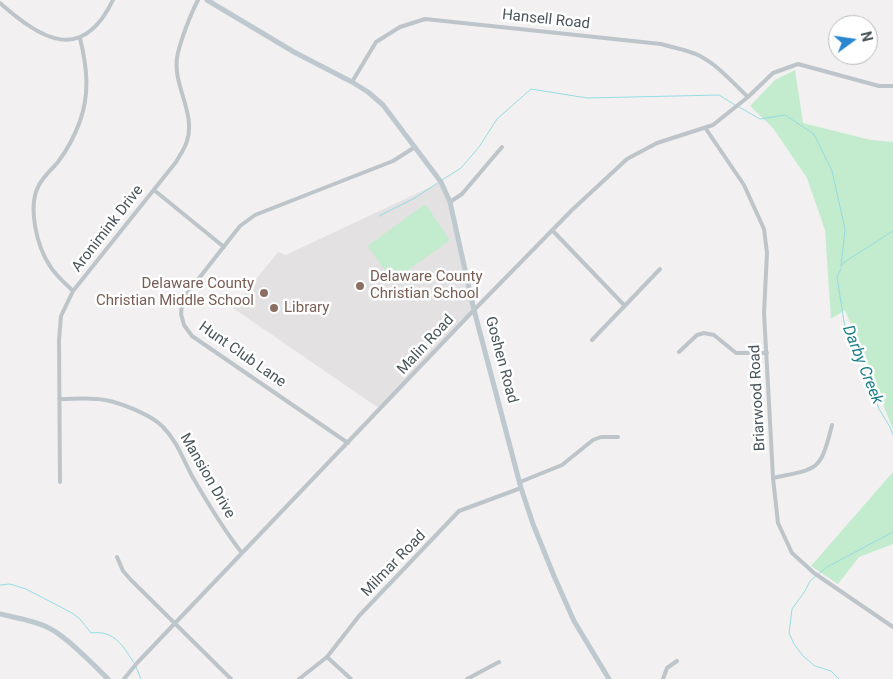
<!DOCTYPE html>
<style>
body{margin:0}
#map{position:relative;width:893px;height:679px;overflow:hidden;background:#f2f0f0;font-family:Roboto,sans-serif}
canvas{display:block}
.north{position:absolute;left:828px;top:15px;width:50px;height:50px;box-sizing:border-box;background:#fff;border:1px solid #b6bbbd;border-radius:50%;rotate:76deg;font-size:14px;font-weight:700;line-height:20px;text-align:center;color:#49555b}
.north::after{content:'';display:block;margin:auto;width:18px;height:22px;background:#2b86d0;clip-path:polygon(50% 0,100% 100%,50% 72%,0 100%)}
</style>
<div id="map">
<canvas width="893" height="679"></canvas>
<div class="north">N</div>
</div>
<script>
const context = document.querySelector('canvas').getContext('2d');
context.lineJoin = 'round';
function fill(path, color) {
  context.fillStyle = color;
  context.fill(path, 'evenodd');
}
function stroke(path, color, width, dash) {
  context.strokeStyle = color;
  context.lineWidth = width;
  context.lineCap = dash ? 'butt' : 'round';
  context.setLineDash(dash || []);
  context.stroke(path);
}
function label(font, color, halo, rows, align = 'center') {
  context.font = font + ' Roboto,sans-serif';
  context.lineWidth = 5;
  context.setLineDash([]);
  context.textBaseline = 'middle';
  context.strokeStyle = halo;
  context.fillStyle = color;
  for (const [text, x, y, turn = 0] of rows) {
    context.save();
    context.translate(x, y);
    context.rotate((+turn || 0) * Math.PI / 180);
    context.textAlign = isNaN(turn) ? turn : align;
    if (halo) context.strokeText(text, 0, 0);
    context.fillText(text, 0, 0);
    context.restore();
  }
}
fill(new Path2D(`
 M441 182 446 191 474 310 380 409 233 308 278 252 286 255Z`), '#e3e1e1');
fill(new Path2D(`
 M795 70 803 123 871 140 893 142V429L845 310 831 319 825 230 807 178 773 128 750 106 775 80Z
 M424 205H426L449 239V241L394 280H392L368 247 369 245Z
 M893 472V544L859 557 838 584 811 566Z`), '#c3ebce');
stroke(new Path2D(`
 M739 107 760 119 785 115 814 134 832 171 845 229 841 267
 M442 180 461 168 479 147 497 119 531 89 587 98 719 95 735 105
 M379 216 415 198 439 182
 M842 265 843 263 893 231
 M841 269 837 277 845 328 857 347 879 409 890 427 893 435
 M0 585 10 584 26 589 72 613 80 619 91 633C115 630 123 646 134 663
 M136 667 141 679
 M839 679 831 671 815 666 803 656 794 644 789 633 792 609 805 591 810 581 827 567 893 532`), '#94dce3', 1);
stroke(new Path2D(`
 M0 3C42 40 82 64 113 0
 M352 82 376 42 400 27 425 19 661 44C674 48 688 50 700 56 719 66 733 83 748 97
 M706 129 744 185 764 229 767 253 764 313 769 403 773 478 778 523 792 553 814 573 893 627
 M154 190 224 247
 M450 202 462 194 502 147
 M553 231 624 305
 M73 291C65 283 56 276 50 266 37 247 27 206 39 185 43 177 52 169 58 162 67 150 75 135 80 121 90 93 87 67 80 38
 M592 340 660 269
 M679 352 697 335 704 333 714 335 736 353H767
 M59 399C74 399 91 397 105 400 121 403 152 415 163 427 177 441 183 459 192 476 207 502 223 529 242 553
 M348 443 192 336 184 325 181 314 182 302 185 296 240 226 255 215 393 161 415 147
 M773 478C818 468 820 473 832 425
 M60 482 59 340 61 316 73 291 176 162C180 155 185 148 187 141 196 113 173 86 177 58 179 44 191 13 198 0
 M520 482 562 465 593 440 601 437H618
 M117 557 123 571 131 580 231 679
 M327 657 351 679
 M124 679 137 663 474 310 572 210 627 159 657 143 713 125 748 97 773 73 798 64 879 86H893
 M299 679 327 657 359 616 459 511 521 488
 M467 679 499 662
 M663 679 667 668 677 661`), '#bdc5cb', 4);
stroke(new Path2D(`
 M207 0 294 52 352 82 368 92 383 105 441 182 450 202 474 310 521 488 533 524 554 576 574 621 609 679
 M0 614C16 618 34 620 49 628 67 637 93 664 108 679`), '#bdc8cf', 5);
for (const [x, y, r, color] of [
 [360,286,5,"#8d6e63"],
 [264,293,5,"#8d6e63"],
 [274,308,5,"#8d6e63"]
]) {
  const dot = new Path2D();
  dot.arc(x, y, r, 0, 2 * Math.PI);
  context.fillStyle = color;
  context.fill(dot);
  stroke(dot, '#fff', 2);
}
label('15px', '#49555b', '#fff', [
 ["Hansell Road",546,20,6],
 ["Aronimink Drive",108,229,-52],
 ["Malin Road",426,345,-47],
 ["Hunt Club Lane",242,355,35],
 ["Goshen Road",501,360,75],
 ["Briarwood Road",758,398,-93],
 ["Mansion Drive",207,476,60],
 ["Milmar Road",394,564,-46]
]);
label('15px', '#785e54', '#fff', [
 ["Delaware County",370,277],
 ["Christian School",370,294],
 ["Delaware County",254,284,"right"],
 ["Christian Middle School",254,301,"right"],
 ["Library",284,308]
], 'left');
label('italic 16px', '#1a7e88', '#fff', [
 ["Darby Creek",862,365,68]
]);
</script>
